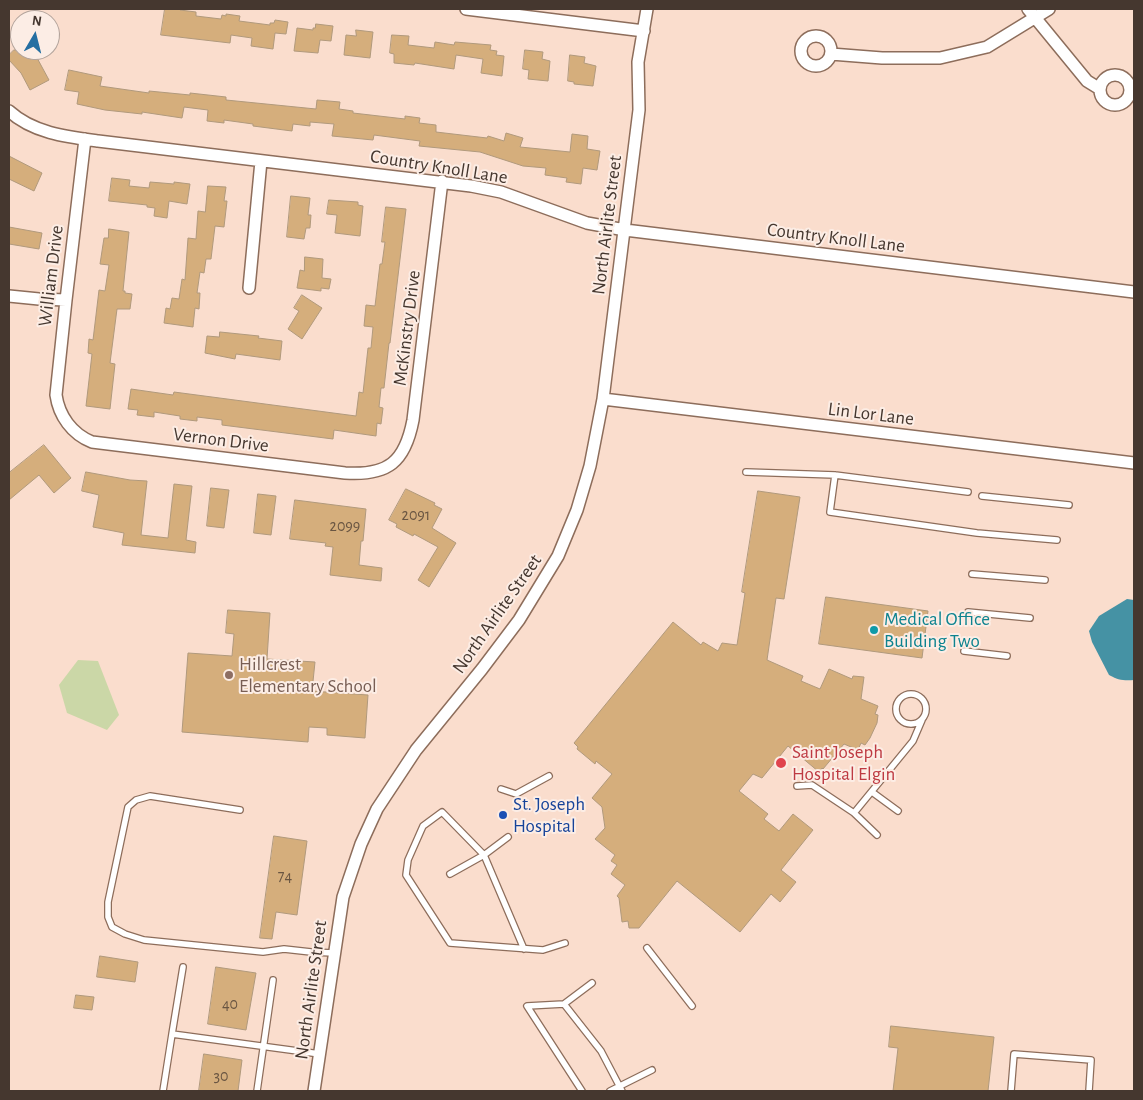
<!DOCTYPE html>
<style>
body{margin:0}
#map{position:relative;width:1143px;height:1100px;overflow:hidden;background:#faddcd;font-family:"Alegreya Sans",sans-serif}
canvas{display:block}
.frame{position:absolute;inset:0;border:10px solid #45372f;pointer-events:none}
.north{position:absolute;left:10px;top:10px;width:50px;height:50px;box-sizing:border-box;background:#fcede5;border:1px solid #b3a49c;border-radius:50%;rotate:8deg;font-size:14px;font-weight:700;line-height:20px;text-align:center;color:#45372f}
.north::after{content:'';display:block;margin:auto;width:18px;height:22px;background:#256fa2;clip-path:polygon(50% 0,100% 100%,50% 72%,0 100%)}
</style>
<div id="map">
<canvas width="1143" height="1100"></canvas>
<div class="frame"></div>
<div class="north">N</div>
</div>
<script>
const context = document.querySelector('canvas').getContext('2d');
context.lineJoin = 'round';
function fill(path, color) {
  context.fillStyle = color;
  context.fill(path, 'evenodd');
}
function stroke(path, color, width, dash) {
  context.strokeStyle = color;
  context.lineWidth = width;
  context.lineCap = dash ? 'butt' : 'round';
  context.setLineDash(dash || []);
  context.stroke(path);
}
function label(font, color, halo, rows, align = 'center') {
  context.font = font + ' "Alegreya Sans",sans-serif';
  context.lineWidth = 4;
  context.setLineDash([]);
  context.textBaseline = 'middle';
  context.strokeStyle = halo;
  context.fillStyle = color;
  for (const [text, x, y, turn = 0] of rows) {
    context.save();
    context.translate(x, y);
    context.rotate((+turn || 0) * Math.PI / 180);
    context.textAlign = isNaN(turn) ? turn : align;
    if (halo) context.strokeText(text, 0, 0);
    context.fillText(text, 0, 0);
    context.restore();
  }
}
fill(new Path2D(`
 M78 660 98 661 119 715 107 730 67 713 59 685Z`), '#cbd7a7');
fill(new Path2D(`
 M1127 599 1134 600V680C1124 681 1118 680 1109 675L1092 642 1089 631 1099 616Z`), '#4592a4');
const building = new Path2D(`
 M165 9H180V10L196 12V16L221 19 222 15 226 16V14L240 16 239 21 270 25V23H274L275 20 288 22 286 34 275 33 273 49 251 46 252 38 231 35 230 43 161 35Z
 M316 24 333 26 331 41 320 40 318 53 294 51 297 28 313 30V28H315Z
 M356 30 373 32 370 58 344 55 346 35 356 36Z
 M392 35 409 36 408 45 434 48 435 42 454 45 455 42 491 45 490 50 497 51 496 55 504 56 502 76 481 73 483 59 456 55 454 69 415 63 414 65 394 63V54L390 53Z
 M14 50H29L36 56 49 80 30 90 21 73 9 60V55Z
 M525 50 543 52 542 59 550 61 548 81 528 79 529 70 523 69Z
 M570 55 585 57 584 63 596 66 593 86 574 84V82L568 81Z
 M69 70 102 77 100 86 149 93V91L190 95V93L226 97V100L316 109 317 100 340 102 339 109 353 111V113L405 119V116L420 118 419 123 436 125V132L487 138 488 136 504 141 506 133 523 138 520 147 570 152 572 134 588 136 587 149 600 151 597 170 583 168 581 184 566 182 567 178 545 175 546 168 523 166 480 152 419 146 420 141 374 135 373 140 332 136 334 124 310 122V126L293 124 292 131 253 126V124L224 120V123L207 121 208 110 184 107 182 118 142 112V114L105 110 77 104 79 92 65 90Z
 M9 156 42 173 34 191 9 179Z
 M112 178 130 180 129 186 149 188 150 182 174 184V182L190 184 187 204 169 201 167 218 154 216 155 208 147 207V205L109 201Z
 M208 186 226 187 224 201H227L224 227 215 226 211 259H206L204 273 200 272 197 293H200L199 309 195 308 193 327 164 323 166 308 170 309 172 298 179 299 182 279 185 280 188 238 196 239 198 211 205 212Z
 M291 196 310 198 308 215H311L310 228H306L304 239 287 237Z
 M329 200 358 202V205L363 206 360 236 335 233 337 215 327 214Z
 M386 207 406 209 390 343H389L384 388H381L379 407 383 408 381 424 377 423 376 436 334 430 333 439 222 425V420L197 417V421L180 419V416L154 412V417L137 415 138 410 128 409 131 389 173 395 174 392 356 416 359 392 363 393 368 348H371L373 327 364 326 366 305 375 306 380 264H382L385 242H382Z
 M9 227 42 233 39 249 9 244Z
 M109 229 129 232 123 291H125V293L132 294 130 309H117L110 363 115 364 110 409 86 406 92 354 88 353 89 339 93 340 99 290 105 291 109 265 100 264 104 238H108Z
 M305 257 323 259 322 278 331 279 329 289 321 288V291L297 288 300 270 304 271Z
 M302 295 322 308 302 339 288 329 299 311 294 308Z
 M220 332 259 336 258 338 282 341 280 360 236 354 235 359 205 353 207 336 219 337Z
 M44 445 71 478 54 493 39 475 9 500V473Z
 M86 472 130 480 147 481 141 535 168 538 174 484 192 486 186 540 196 542 195 553 122 545 124 533 93 527 99 495 82 491Z
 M211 488 229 490 224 528 207 526Z
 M406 489 435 503 434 505 442 509 432 528 456 543 429 587 418 580 438 547 414 534 413 536 396 527 397 524 389 520Z
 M758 491 800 497 784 599 776 598 767 660 803 676 801 681 820 689 829 669 852 679 853 676 864 677 861 699 878 706 875 714 878 715 877 723 870 738 865 745 861 743 858 750 844 744 823 769 822 768 819 772 788 746 762 778 753 774 739 791 768 814 764 819 779 831 793 814 813 830 781 870 796 882 780 902 771 894 740 932 677 881 639 928H629L628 921 622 922 619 898 617 896 625 885 611 874 617 865 611 861 615 855 595 839 605 828 602 807 592 798 612 774 596 761 595 764 577 749 578 747 574 743 673 622 701 645 703 642 718 651 722 643 737 645 745 593 742 592Z
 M258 494 276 496 271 535 254 533Z
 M295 500 366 509 363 541H361L359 565 382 568 381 581 330 575 333 547 325 546 326 543 290 539Z
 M826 597 928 611 922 658 819 644Z
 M228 610 270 613 267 659 315 662 312 691 368 695 365 738 327 735V728L309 727 308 742 182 732 188 653 232 656 234 634 226 633Z
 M274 836 307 841 297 915 276 912 272 939 260 938Z
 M100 956 138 962 135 982 97 977Z
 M216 967 256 973 246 1030 208 1024Z
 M76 995 94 997 92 1010 74 1008Z
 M891 1026 994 1037 988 1091H893L898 1048 889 1047Z
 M204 1054 242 1060 238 1091H199Z`);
fill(building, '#d5ae7c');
stroke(building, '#b0997c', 1);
const lane = new Path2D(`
 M746 472 835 475 968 492
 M835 475 830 512 977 533 1057 540
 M982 496 1069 505
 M972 574 1045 580
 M968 612 1030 618
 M964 651 1007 656
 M896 709a15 15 0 1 1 30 0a15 15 0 1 1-30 0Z
 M797 786 812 785 854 813
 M501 789 516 794 549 776
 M872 792 898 811
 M240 810 150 796 136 800 128 807 108 902V917L112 927 125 934 144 940 263 952 284 949 311 952 334 953
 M877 835 854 813 913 741 922 720
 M508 837 484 855 442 812 423 826 408 860 406 875 450 943 543 950 565 943
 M450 874 484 855 524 949
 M647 948 692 1006
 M183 967 172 1034 320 1054
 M564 1004 601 1051 622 1091
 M163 1091 172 1034
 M257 1091 273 980
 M582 1091 527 1006 564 1004 592 983
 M610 1091 652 1070
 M1011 1091 1014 1054 1091 1060 1089 1091`);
const street = new Path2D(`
 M466 9 644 31
 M1028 9 1087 81 1100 89
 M801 51a15 15 0 1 1 30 0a15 15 0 1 1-30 0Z
 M831 54 882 58H940L987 47 1049 9
 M1100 90a15 15 0 1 1 30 0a15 15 0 1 1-30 0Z
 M9 111C33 133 67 137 98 141L471 186 501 192 587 223 625 230 1134 292
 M85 139 66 300 56 395C59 416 72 434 92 442L345 473C388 476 405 462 413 420L442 181
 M249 288 261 161
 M9 296 39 299 66 300
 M603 399 1134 463
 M314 1091 343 897 361 844 377 809 416 750 482 669 519 620 558 556 577 510 590 466 603 399 639 110 638 62 647 9`);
stroke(lane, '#8d6d5b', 8);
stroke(street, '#8d6d5b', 14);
stroke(lane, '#fff', 5.5);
stroke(street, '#fff', 11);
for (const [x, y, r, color] of [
 [874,630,5,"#0f9aa8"],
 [229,675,5,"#8d6e63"],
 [781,763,6,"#e0444e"],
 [503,815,5,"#1a4fb4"]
]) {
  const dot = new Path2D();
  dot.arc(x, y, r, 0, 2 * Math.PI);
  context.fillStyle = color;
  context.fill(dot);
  stroke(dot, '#fcede5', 2);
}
label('16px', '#695542', null, [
 ["2091",416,515],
 ["2099",345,526],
 ["74",285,876],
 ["40",230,1004],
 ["30",221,1076]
]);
label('19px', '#45372f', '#fcede5', [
 ["Country Knoll Lane",439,167,9],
 ["North Airlite Street",607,225,-83],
 ["Country Knoll Lane",836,238,7],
 ["William Drive",51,276,-83],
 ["McKinstry Drive",407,328,-83],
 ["Lin Lor Lane",871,414,7],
 ["Vernon Drive",221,440,7],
 ["North Airlite Street",497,614,-55],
 ["North Airlite Street",311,990,-82]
]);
label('19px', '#0d838f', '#fcede5', [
 ["Medical Office",884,619],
 ["Building Two",884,641]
], 'left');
label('19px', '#785e54', '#fcede5', [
 ["Hillcrest",239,664],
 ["Elementary School",239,686]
], 'left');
label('19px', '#be3a42', '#fcede5', [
 ["Saint Joseph",792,752],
 ["Hospital Elgin",792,774]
], 'left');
label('19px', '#164399', '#fcede5', [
 ["St. Joseph",513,804],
 ["Hospital",513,826]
], 'left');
</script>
